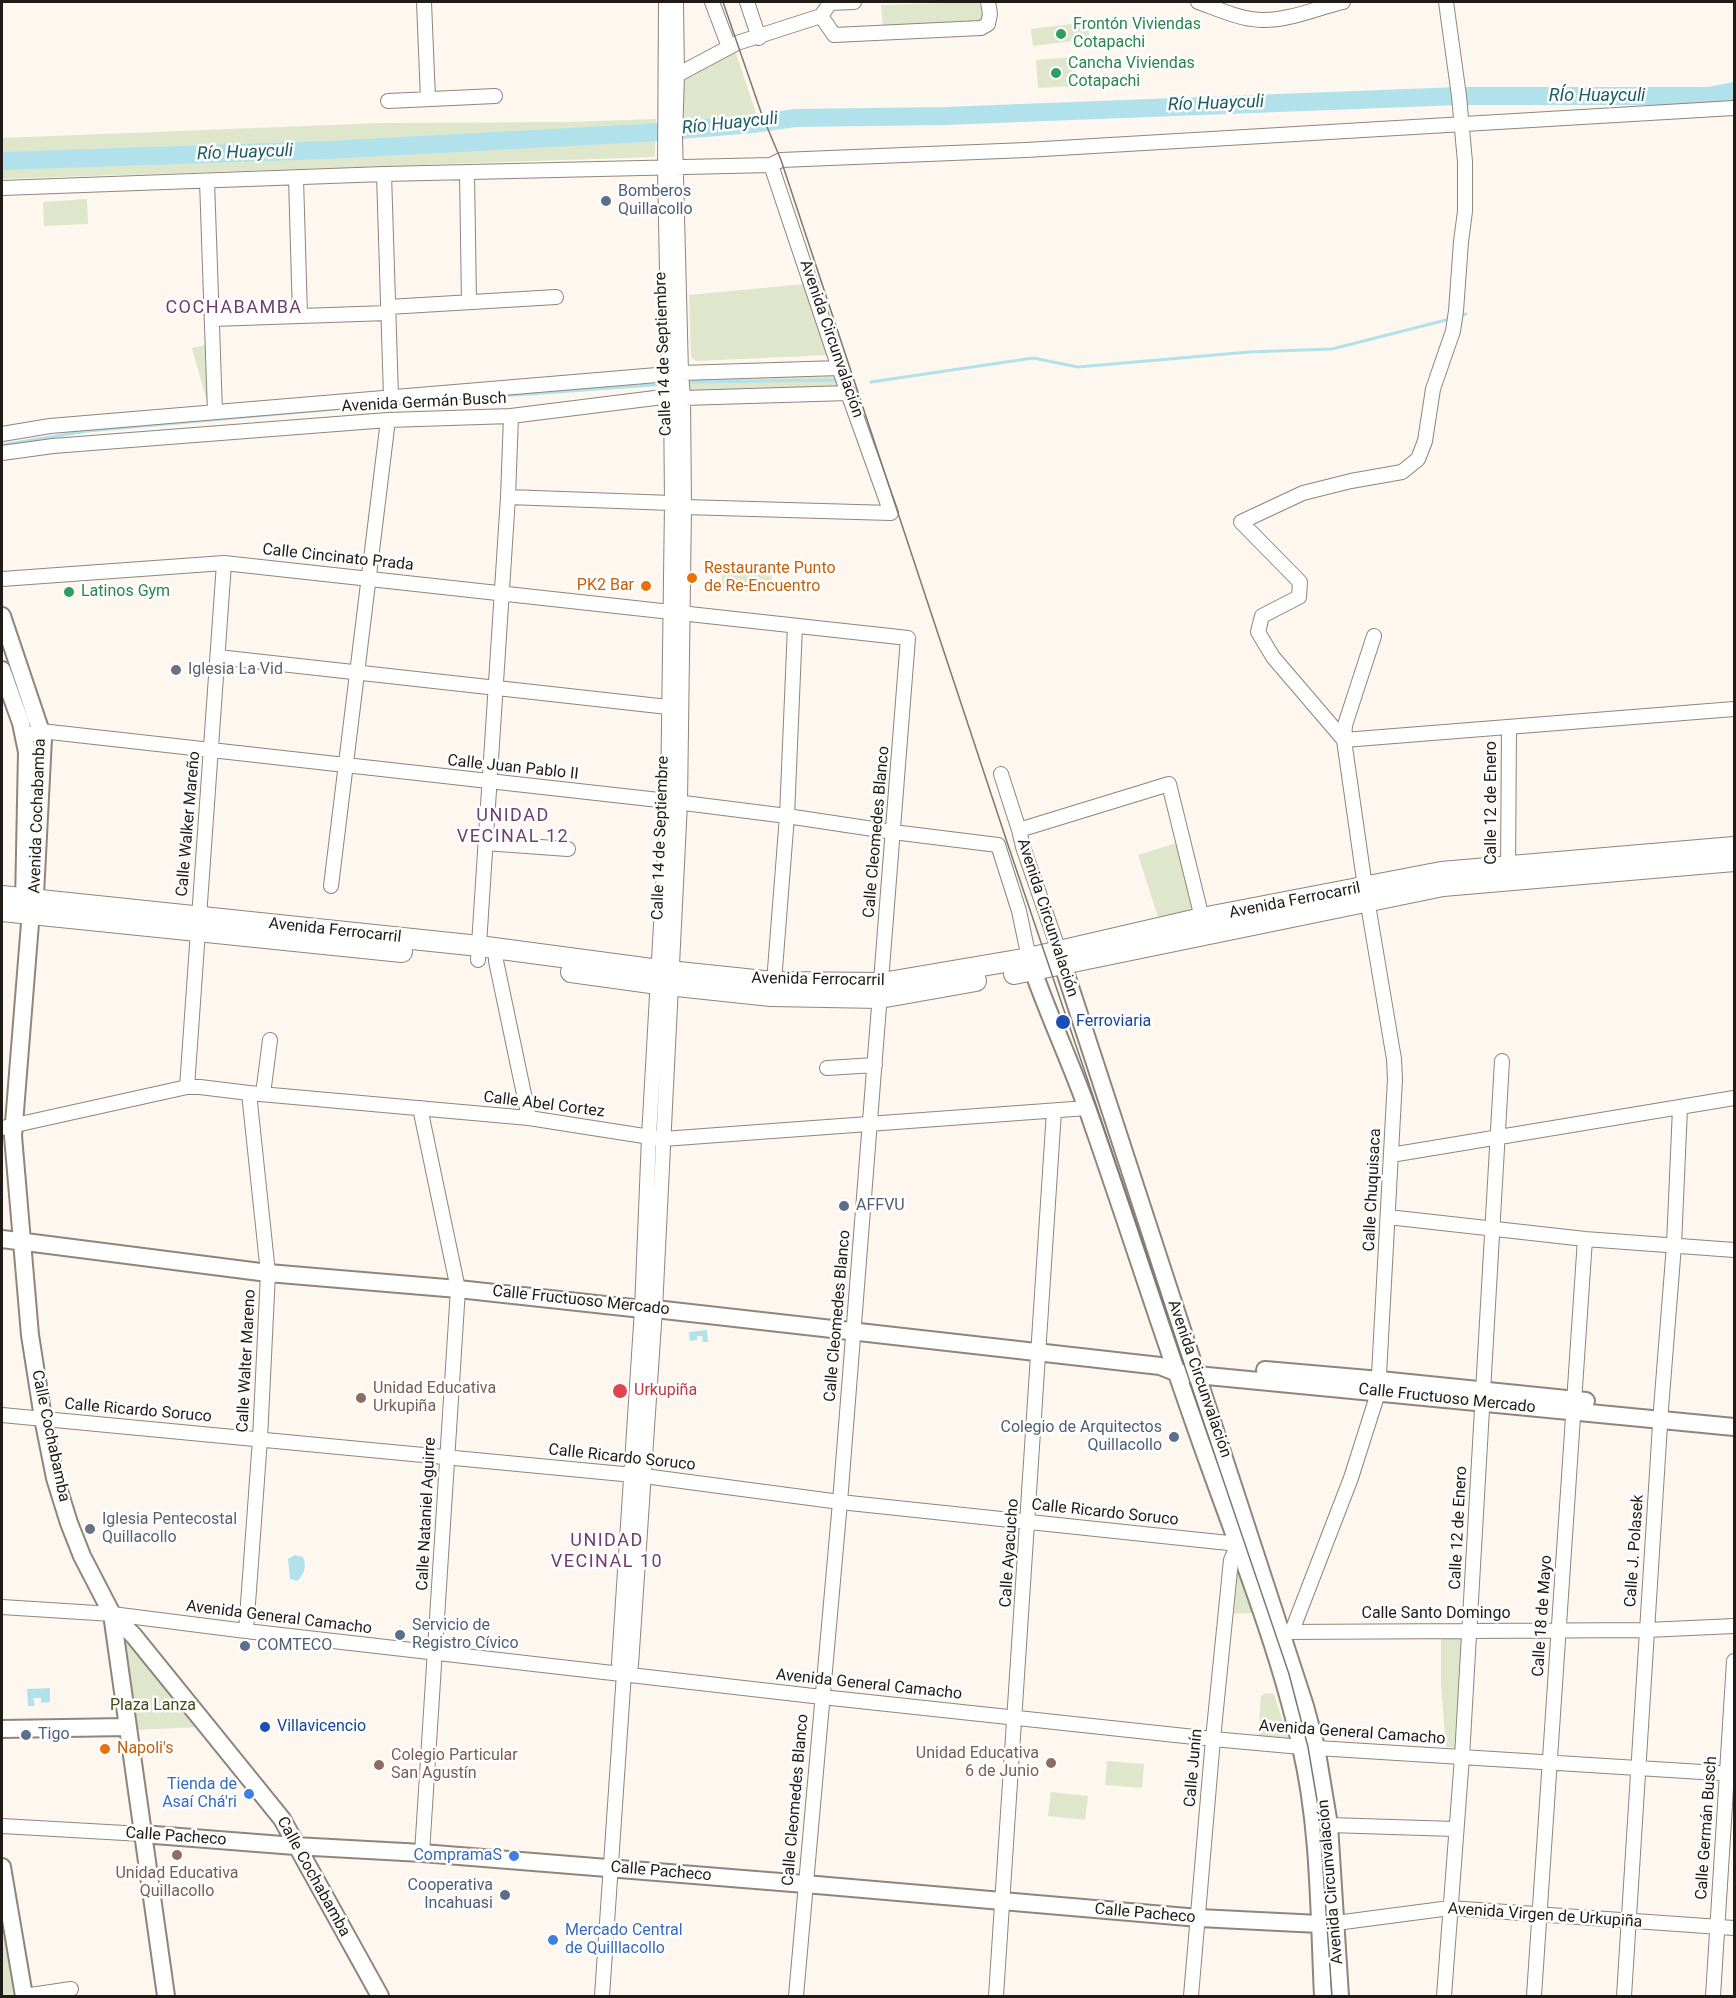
<!DOCTYPE html>
<meta charset="utf-8">
<style>
body{margin:0}
#map{position:relative;width:1736px;height:1998px;overflow:hidden;background:#fef7ef;font-family:Roboto,sans-serif}
canvas{display:block}
.frame{position:absolute;inset:0;border:3px solid #201b17;pointer-events:none}
</style>
<div id="map">
<canvas width="1736" height="1998"></canvas>
<div class="frame"></div>
</div>
<script>
const context = document.querySelector('canvas').getContext('2d');
context.lineJoin = 'round';
function fill(path, color) {
  context.fillStyle = color;
  context.fill(path, 'evenodd');
}
function stroke(path, color, width, dash) {
  context.strokeStyle = color;
  context.lineWidth = width;
  context.lineCap = dash ? 'butt' : 'round';
  context.setLineDash(dash || []);
  context.stroke(path);
}
function label(font, color, halo, rows, align = 'center') {
  context.font = font + ' Roboto,sans-serif';
  context.lineWidth = 5;
  context.setLineDash([]);
  context.textBaseline = 'middle';
  context.strokeStyle = halo;
  context.fillStyle = color;
  for (const [text, x, y, turn = 0] of rows) {
    context.save();
    context.translate(x, y);
    context.rotate((+turn || 0) * Math.PI / 180);
    context.textAlign = isNaN(turn) ? turn : align;
    if (halo) context.strokeText(text, 0, 0);
    context.fillText(text, 0, 0);
    context.restore();
  }
}
fill(new Path2D(`
 M978 2 984 9V16L978 23 883 27 881 5Z
 M1088 22 1090 39 1033 46 1031 29Z
 M735 50 757 116 683 123 684 77Z
 M1074 57 1076 86 1038 88 1036 60Z
 M656 119 655 157 2 179V138L382 123 567 122Z
 M87 199 88 224 44 226 43 202Z
 M805 284 830 355 696 361 691 357 689 295Z
 M210 344 212 400 207 402 192 348Z
 M836 374 841 389 687 392V377Z
 M722 562H772V592L722 591Z
 M1176 843 1192 910 1158 917 1138 855Z
 M1237 1567 1254 1613 1227 1614Z
 M1441 1634H1464L1456 1748 1446 1747 1441 1685Z
 M125 1644 131 1645 199 1727 134 1730 123 1650Z
 M1266 1693 1274 1694 1289 1741 1258 1739 1261 1696Z
 M1107 1761 1144 1764 1142 1788 1105 1785Z
 M1051 1792 1088 1796 1085 1820 1048 1816Z
 M2 1924V1926L14 1996H2Z`), '#dee7cb');
fill(new Path2D(`
 M707 1330 708 1342H703L702 1336H697V1340L690 1341 689 1332Z
 M295 1555 303 1557C307 1566 304 1575 297 1581L290 1579 288 1559Z
 M50 1688V1702L41 1703V1698H33L35 1706H28L27 1689Z`), '#b1e1ea');
stroke(new Path2D(`
 M1459 316 1466 314
 M691 382 834 380
 M871 382 1033 358 1078 367 1249 352 1332 349 1450 319
 M2 445 87 431 391 404 666 384`), '#b1e1ea', 3);
stroke(new Path2D(`
 M2 161 328 150 644 133 753 124 795 118 944 116 1459 96H1708L1734 91`), '#b1e1ea', 18);
const minor = new Path2D(`
 M424 2 428 99
 M712 2 729 47
 M747 2 759 38
 M854 2 830 3 821 16 834 35 981 28 988 24 990 14 988 2
 M1198 2C1218 9 1239 19 1261 20 1288 21 1317 8 1343 2
 M671 74 677 75 737 43 821 16
 M388 101 495 96
 M467 173 469 302
 M384 174 391 397
 M296 178 300 316
 M207 181 215 412
 M2 188 384 174 771 165 781 160 1026 150 1734 108
 M388 307 556 297
 M212 319 388 313
 M2 434 50 426 681 373 839 368
 M2 453 53 446 388 420 511 416 671 396 683 398 849 393
 M508 497 672 503 684 507 891 513 839 368 771 165
 M2 579 224 563 908 638 840 1502 796 1996
 M218 657 677 708
 M32 734 41 731 668 801 787 816 893 832 998 845 1019 911 1029 958
 M1344 740 1273 657 1258 632 1262 616 1299 597 1300 582 1241 522 1303 493 1351 481 1402 472 1418 459 1425 441 1433 389 1453 331 1456 311 1461 242 1465 211V162L1459 96 1446 2
 M1344 740 1734 709
 M1001 774 1019 830 1023 847 1059 951
 M1019 830 1169 784 1202 918
 M485 843 568 849
 M1508 875 1509 727
 M331 886 388 420
 M496 949V961L529 1118
 M478 960 508 497 511 416
 M774 982 787 816 795 626
 M827 1068 875 1065
 M187 1087 224 563
 M263 1094 270 1040
 M420 1108 458 1289 422 1853
 M2 1128 187 1087H200L249 1093 529 1118 663 1139 1087 1108
 M1391 1155 1734 1098
 M1388 1217 1585 1239 1734 1250
 M2 1415 644 1476 840 1502 1238 1544 1231 1560 1213 1739 1191 1996
 M2 1607 112 1614 246 1631 822 1697 1213 1739 1301 1747 1734 1774
 M246 1631 260 1439 268 1273 249 1093
 M1292 1631 1351 1478 1378 1393 1395 1079 1394 1059 1365 887 1344 740 1345 725 1374 636
 M1285 1632 1647 1630 1734 1626
 M624 1673 631 1665 655 1309 680 803 684 507 683 398 681 373 675 137 677 75 676 2
 M1329 1825 1455 1829
 M2 1826 142 1834
 M1336 1923 1450 1908 1734 1928
 M24 1996 71 1989
 M602 1996 624 1673 619 1663 642 1309 649 1137 668 801 672 503 671 396 669 374 665 168 666 2
 M996 1996 1054 1111
 M1444 1996 1462 1757 1502 1061
 M1534 1996 1585 1239
 M1624 1996 1661 1409 1674 1245 1680 1108
 M1713 1996 1734 1661`);
const major = new Path2D(`
 M2 616 43 738 34 914 30 923 13 1136 30 1335 43 1418 55 1478 69 1523 82 1556 112 1614 134 1636 282 1819 380 1996
 M2 670 21 723 27 752 24 903
 M1059 953 1305 1706 1316 1747 1329 1825 1340 1996
 M1029 959C1046 1010 1070 1060 1088 1111 1129 1228 1166 1346 1208 1462 1241 1554 1280 1652 1301 1747 1320 1828 1319 1914 1323 1996
 M2 1239 268 1273 458 1289 642 1309H655L1160 1366 1175 1372 1197 1375 1734 1427
 M1265 1370 1380 1380 1586 1401
 M112 1614 166 1996
 M2 1729 127 1727
 M142 1834 295 1846 422 1853 805 1884 1199 1918 1319 1924 1336 1923
 M2 1867 24 1996`);
const highway = new Path2D(`
 M2 896 479 946 659 970 774 982 882 983 1029 958 1202 918 1441 872 1734 847
 M2 911 402 952
 M571 972 658 984 771 996 880 998 976 981
 M1014 974 1443 886 1734 861`);
stroke(minor, '#90857a', 16);
stroke(major, '#90857a', 20);
stroke(highway, '#90857a', 22);
stroke(minor, '#fff', 14);
stroke(major, '#fff', 16);
stroke(highway, '#fff', 20);
stroke(new Path2D(`
 M723 2 762 115 781 160 1008 845 1289 1674 1308 1747 1319 1812 1332 1996`), '#7d7772', 1.5);
for (const [x, y, r, color] of [
 [1061,34,6,"#2e9e5b"],
 [1056,73,6,"#2e9e5b"],
 [606,201,6,"#5c6f8a"],
 [692,578,6,"#e8710a"],
 [646,586,6,"#e8710a"],
 [69,592,6,"#2e9e5b"],
 [176,670,6,"#6b7280"],
 [1063,1022,8,"#1a4fb4"],
 [844,1206,6,"#5c6f8a"],
 [620,1391,8,"#e0444e"],
 [361,1398,6,"#8d6e63"],
 [1174,1437,6,"#5c6f8a"],
 [90,1529,6,"#6b7280"],
 [400,1635,6,"#5c6f8a"],
 [245,1646,6,"#5c6f8a"],
 [265,1727,6,"#1a4fb4"],
 [26,1735,6,"#5c6f8a"],
 [105,1749,6,"#e8710a"],
 [1051,1763,6,"#8d6e63"],
 [379,1765,6,"#8d6e63"],
 [249,1794,6,"#3f7fe0"],
 [177,1855,6,"#8d6e63"],
 [514,1856,6,"#3f7fe0"],
 [505,1895,6,"#5c6f8a"],
 [553,1940,6,"#3f7fe0"]
]) {
  const dot = new Path2D();
  dot.arc(x, y, r, 0, 2 * Math.PI);
  context.fillStyle = color;
  context.fill(dot);
  stroke(dot, '#fff', 2);
}
label('16px', '#27864d', '#fff', [
 ["Frontón Viviendas",1073,25],
 ["Cotapachi",1073,43],
 ["Cancha Viviendas",1068,64],
 ["Cotapachi",1068,82],
 ["Latinos Gym",81,592]
], 'left');
label('16px', '#4e5e75', '#fff', [
 ["Bomberos",618,192],
 ["Quillacollo",618,210],
 ["AFFVU",856,1206],
 ["Colegio de Arquitectos",1162,1428,"right"],
 ["Quillacollo",1162,1446,"right"],
 ["Servicio de",412,1626],
 ["Registro Cívico",412,1644],
 ["COMTECO",257,1646],
 ["Tigo",38,1735],
 ["Cooperativa",493,1886,"right"],
 ["Incahuasi",493,1904,"right"]
], 'left');
label('16px', '#201b17', '#fff', [
 ["Avenida Circunvalación",831,339,71],
 ["Calle 14 de Septiembre",664,354,-92],
 ["Avenida Germán Busch",424,403,-3],
 ["Calle Cincinato Prada",338,558,6],
 ["Calle Juan Pablo II",513,768,6],
 ["Calle 12 de Enero",1492,803,-90],
 ["Avenida Cochabamba",38,816,-88],
 ["Calle Walker Mareño",189,824,-85],
 ["Calle Cleomedes Blanco",877,832,-85],
 ["Calle 14 de Septiembre",661,838,-88],
 ["Avenida Ferrocarril",1295,901,-11],
 ["Avenida Circunvalación",1047,918,72],
 ["Avenida Ferrocarril",335,931,6],
 ["Avenida Ferrocarril",818,980,1],
 ["Calle Abel Cortez",544,1105,7],
 ["Calle Chuquisaca",1373,1190,-87],
 ["Calle Fructuoso Mercado",581,1301,6],
 ["Calle Cleomedes Blanco",838,1316,-85],
 ["Calle Walter Mareno",247,1361,-87],
 ["Avenida Circunvalación",1199,1379,71],
 ["Calle Fructuoso Mercado",1447,1399,6],
 ["Calle Ricardo Soruco",138,1411,5],
 ["Calle Cochabamba",50,1436,78],
 ["Calle Ricardo Soruco",622,1458,6],
 ["Calle Ricardo Soruco",1105,1513,6],
 ["Calle Nataniel Aguirre",427,1514,-87],
 ["Calle 12 de Enero",1459,1528,-87],
 ["Calle J. Polasek",1635,1551,-86],
 ["Calle Ayacucho",1010,1553,-86],
 ["Calle Santo Domingo",1436,1614],
 ["Calle 18 de Mayo",1543,1616,-86],
 ["Avenida General Camacho",279,1618,7],
 ["Avenida General Camacho",869,1685,6],
 ["Avenida General Camacho",1352,1733,4],
 ["Calle Junín",1194,1768,-85],
 ["Calle Cleomedes Blanco",796,1800,-85],
 ["Calle Germán Busch",1707,1828,-86],
 ["Calle Pacheco",176,1837,4],
 ["Calle Pacheco",661,1872,5],
 ["Calle Cochabamba",313,1877,61],
 ["Avenida Circunvalación",1331,1882,-95],
 ["Calle Pacheco",1145,1914,5],
 ["Avenida Virgen de Urkupiña",1545,1916,4]
]);
label('16px', '#c56008', '#fff', [
 ["Restaurante Punto",704,569],
 ["de Re-Encuentro",704,587],
 ["PK2 Bar",634,586,"right"],
 ["Napoli's",117,1749]
], 'left');
label('16px', '#5b616d', '#fff', [
 ["Iglesia La Vid",188,670],
 ["Iglesia Pentecostal",102,1520],
 ["Quillacollo",102,1538]
], 'left');
label('16px', '#164399', '#fff', [
 ["Ferroviaria",1076,1022],
 ["Villavicencio",277,1727]
], 'left');
label('16px', '#785e54', '#fff', [
 ["Unidad Educativa",373,1389],
 ["Urkupiña",373,1407],
 ["Unidad Educativa",1039,1754,"right"],
 ["6 de Junio",1039,1772,"right"],
 ["Colegio Particular",391,1756],
 ["San Agustín",391,1774],
 ["Unidad Educativa",177,1874,"center"],
 ["Quillacollo",177,1892,"center"]
], 'left');
label('16px', '#be3a42', '#fff', [
 ["Urkupiña",634,1391]
], 'left');
label('16px', '#404d13', '#fff', [
 ["Plaza Lanza",153,1706]
]);
label('16px', '#366cbe', '#fff', [
 ["Tienda de",237,1785],
 ["Asaí Chá'ri",237,1803],
 ["CompramaS",502,1856],
 ["Mercado Central",565,1931,"left"],
 ["de Quilllacollo",565,1949,"left"]
], 'right');
label('italic 18px', '#1c5c66', '#fff', [
 ["RÍo Huayculi",1597,96],
 ["Río Huayculi",1216,104,-2],
 ["Río Huayculi",730,124,-6],
 ["Río Huayculi",245,153,-2]
]);
context.letterSpacing = '1.5px';
label('18px', '#6f3e72', '#fff', [
 ["COCHABAMBA",234,308],
 ["UNIDAD",513,816],
 ["VECINAL 12",513,837],
 ["UNIDAD",607,1541],
 ["VECINAL 10",607,1562]
]);
context.letterSpacing = '0px';
</script>
